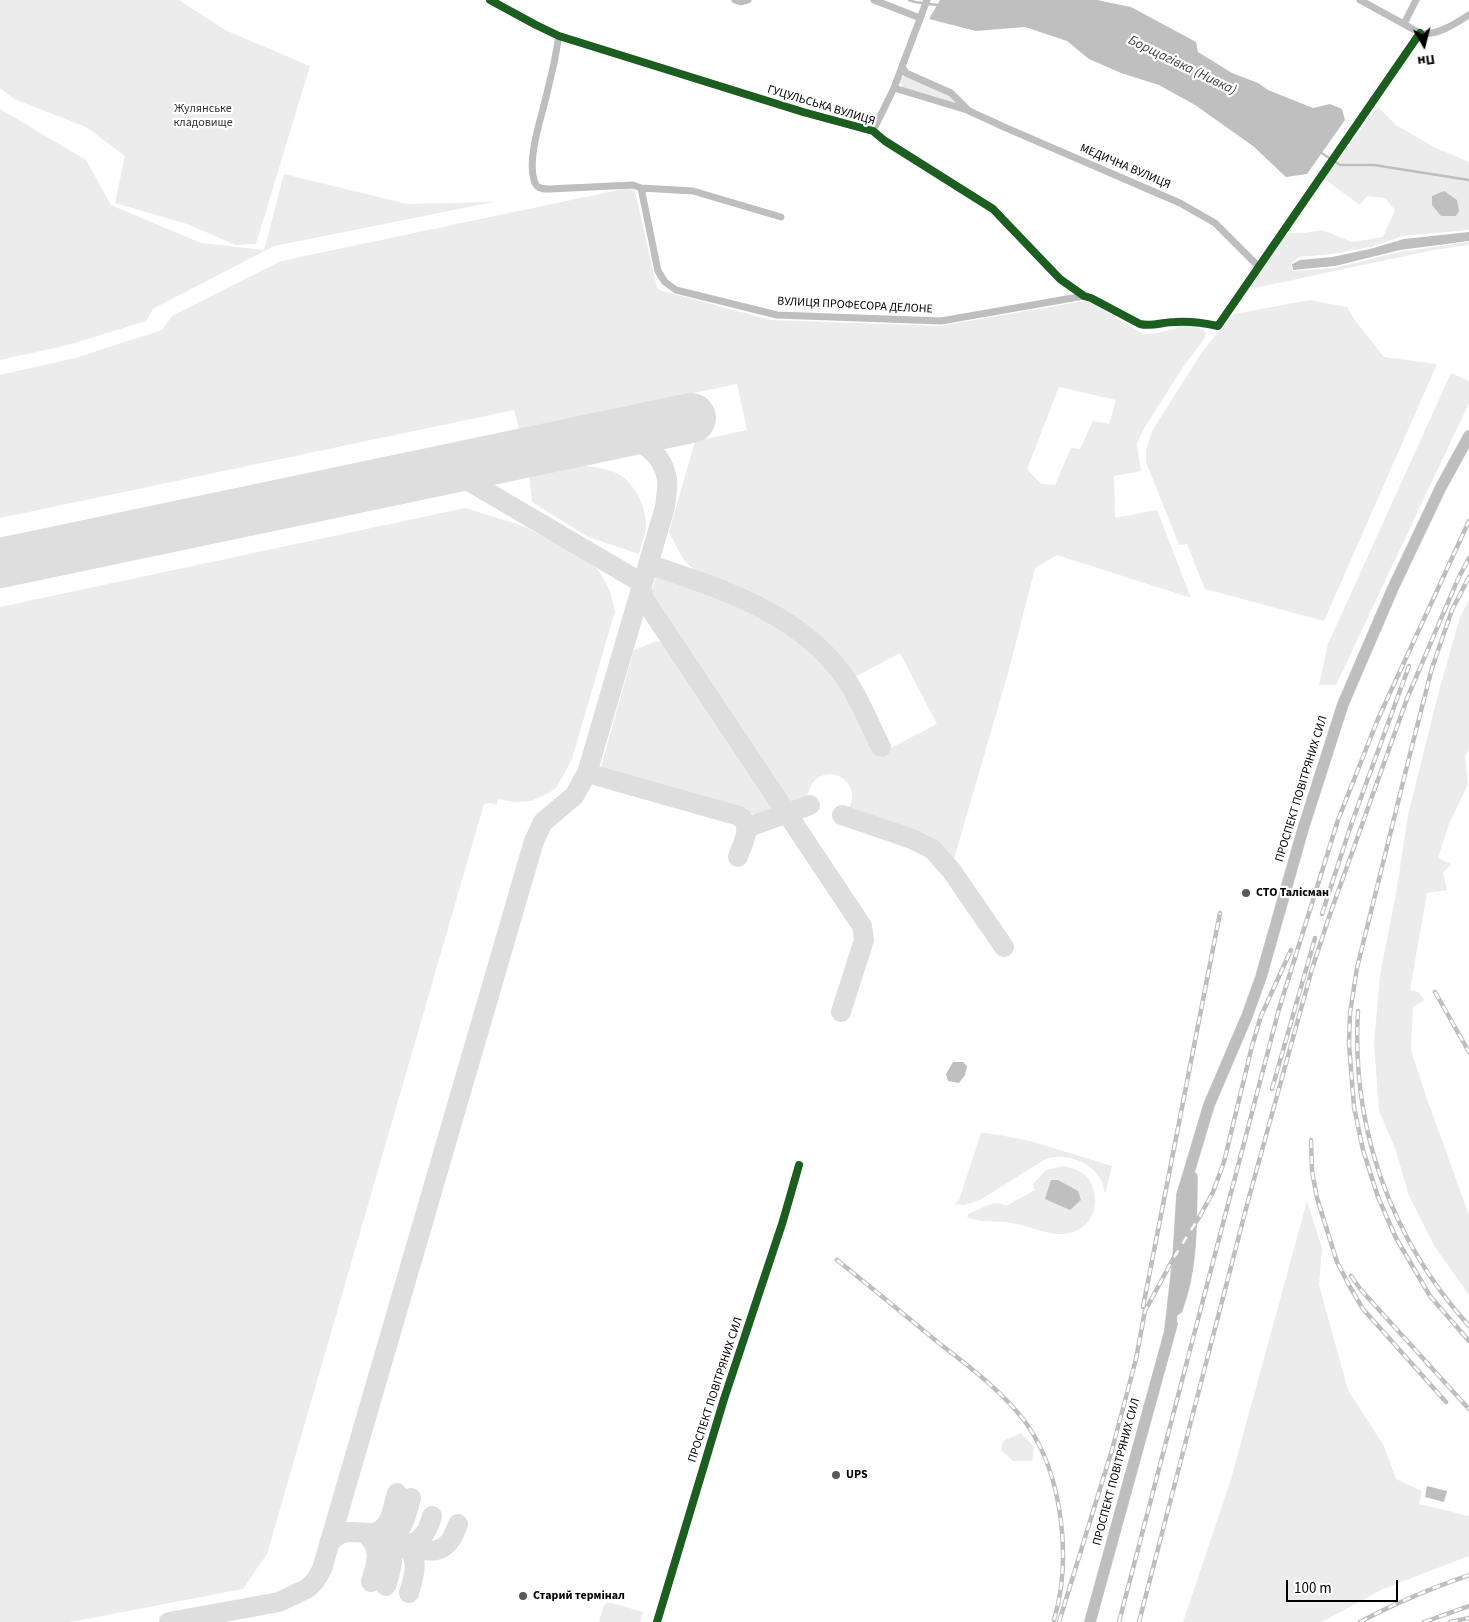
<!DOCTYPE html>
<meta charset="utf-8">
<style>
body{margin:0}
#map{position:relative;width:1469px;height:1622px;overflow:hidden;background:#fff;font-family:"Source Sans 3",sans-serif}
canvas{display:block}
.north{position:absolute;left:1399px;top:20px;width:50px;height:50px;-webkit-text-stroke:4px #fff;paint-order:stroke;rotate:172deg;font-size:14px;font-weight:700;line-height:20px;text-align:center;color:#000}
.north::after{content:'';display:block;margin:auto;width:18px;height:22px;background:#000;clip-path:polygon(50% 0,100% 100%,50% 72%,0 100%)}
.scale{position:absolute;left:1286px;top:1580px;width:112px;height:22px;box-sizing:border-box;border:2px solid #000;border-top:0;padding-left:6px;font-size:15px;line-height:18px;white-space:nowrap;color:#000;-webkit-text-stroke:4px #fff;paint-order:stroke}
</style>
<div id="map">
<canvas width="1469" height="1622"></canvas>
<div class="north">Пн</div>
<div class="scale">100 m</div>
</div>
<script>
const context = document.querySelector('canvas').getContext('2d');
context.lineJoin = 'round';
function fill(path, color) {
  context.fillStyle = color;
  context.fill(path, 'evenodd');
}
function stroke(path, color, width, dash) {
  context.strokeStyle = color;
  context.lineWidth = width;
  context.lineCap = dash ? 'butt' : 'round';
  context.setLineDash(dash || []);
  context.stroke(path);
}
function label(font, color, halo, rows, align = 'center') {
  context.font = font + ' "Source Sans 3",sans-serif';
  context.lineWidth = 4.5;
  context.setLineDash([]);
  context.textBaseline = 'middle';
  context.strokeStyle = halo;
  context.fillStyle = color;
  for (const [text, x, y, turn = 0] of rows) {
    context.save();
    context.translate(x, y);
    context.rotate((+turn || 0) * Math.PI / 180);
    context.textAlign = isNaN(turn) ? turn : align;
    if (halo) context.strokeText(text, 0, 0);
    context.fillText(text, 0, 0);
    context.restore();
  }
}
fill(new Path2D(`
 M0 0H179L225 30 310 66 256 244 236 245 187 224 115 203 125 156 86 127 14 99 0 88Z
 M906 76 951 94 960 105 903 88 900 82 902 77Z
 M1378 107 1396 125 1434 147 1469 162V230L1403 236 1370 247 1332 254 1299 257 1291 263 1292 271 1334 268 1399 252 1469 242V245L1433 250 1255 288 1250 286 1283 238 1290 233H1304L1322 230 1352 242 1383 237 1395 210 1385 198 1367 196 1360 205 1324 179Z
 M0 109 86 160 111 205 201 243 264 250 284 174 407 204 493 202 274 246 166 302 153 309 146 321 68 345 0 360Z
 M628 188 635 191 657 288 659 290 771 320 940 326 1084 301 1096 305 1143 334H1153L1174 329 1181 325 1194 326 1204 330 1206 334 1204 339 1183 367 1143 430 1137 444 1141 471 1114 476 1115 518 1157 510 1191 598 1057 555 1035 568 1010 666 952 866 934 845 913 836 846 812C850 807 853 801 852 794 850 776 828 768 815 780 810 785 810 793 805 797 802 801 795 803 791 804L651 594 656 575C735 600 802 621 848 696 859 715 867 735 877 755L937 724 900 653 853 678C834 653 812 629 784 612 768 603 751 594 733 586 719 580 696 574 686 562 679 554 674 541 669 532L695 441 747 430 737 384 519 429 514 410 0 518V375L75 358 162 330 172 316 281 261ZM1059 387 1116 400 1109 424 1093 421 1080 449 1071 448 1055 485 1041 484 1027 469Z
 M1310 300 1347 307 1354 319 1384 357 1437 364 1324 621 1205 589 1187 544 1179 545 1146 462V450L1152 431 1204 349 1234 314Z
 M1451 373 1469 381V403L1336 685H1319L1328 644Z
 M580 465C591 467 604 468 614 472 634 480 647 507 646 527 645 536 641 546 639 554L588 537 532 502 529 476Z
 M465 508 523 526 579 555 597 569 604 579 611 594 615 611 572 759 557 787 549 793 531 801 513 802 498 799 497 805 490 803 484 804 267 1554 243 1589 70 1622H0V607Z
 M1469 600V749L1465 757 1468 784 1449 824 1438 858 1451 864 1443 873 1447 890 1427 893 1410 990 1418 992 1425 1000 1413 1007 1411 1050 1427 1099 1469 1215V1295L1435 1247 1409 1196 1395 1148 1379 1111 1374 1043 1380 975 1396 894 1408 815 1437 698 1460 617Z
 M657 641 665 644 776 811 760 816 600 770 634 650Z
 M981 1133H987L1027 1140 1112 1166 1105 1194C1104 1190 1103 1186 1102 1182 1093 1162 1063 1151 1044 1160L980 1200 964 1205 954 1204 959 1200Z
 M1064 1166C1072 1168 1082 1171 1088 1178 1101 1196 1096 1225 1073 1232 1053 1239 1032 1226 1012 1223 995 1220 985 1224 967 1217L968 1214C980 1210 995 1198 1006 1206L1035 1190 1033 1184 1046 1170Z
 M1307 1201 1322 1248 1319 1285 1348 1390 1384 1446 1396 1479 1422 1491 1419 1504 1469 1516V1556L1383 1589 1322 1622H1183L1231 1479Z
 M1021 1433 1034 1447 1032 1461H1013L1001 1450 1003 1441Z
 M607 1603H612L643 1612 640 1622H599L603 1607Z`), '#ececec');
fill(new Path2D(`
 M940 0H1097L1131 7 1196 42 1198 52 1232 73 1258 83 1268 90 1313 108 1330 104 1342 109 1345 120 1307 174 1286 177 1253 146 1195 105 1159 85 1121 73 1089 59 1067 41 1025 27 976 31 929 19Z
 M1444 191 1457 200 1459 211 1456 216H1441L1432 205V196Z
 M1469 232V241L1400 250 1335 266 1293 270 1292 264 1300 260 1332 257 1370 249 1404 239Z
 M953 1062H963L967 1066 965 1075 959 1083 948 1081 946 1074Z
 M1051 1180H1058L1078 1191 1081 1200 1070 1210 1045 1199Z
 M1427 1486 1447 1491 1444 1502 1425 1497Z`), '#bfbfbf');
stroke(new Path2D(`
 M909 0 915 2 937 5
 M1320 152 1340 165H1374L1469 180`), '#bfbfbf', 2.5);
stroke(new Path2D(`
 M448 469 642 583
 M648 564C721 589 803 613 848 682 861 702 870 726 881 747
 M641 586 644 599 862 926 864 940 841 1012
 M587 773 739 816C754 826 742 844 738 857
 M842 815 912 839 932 849 951 870 1004 947
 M747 829 754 825 810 805
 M366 1534C383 1550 376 1563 371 1582
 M375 1537C403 1543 405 1518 411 1498
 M378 1538C399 1551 392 1566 386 1586
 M329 1543C351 1517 373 1549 389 1520 393 1512 394 1502 397 1493
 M399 1544C418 1548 428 1532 432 1516
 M401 1544C430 1553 447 1558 458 1524
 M401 1544C422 1556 414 1575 409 1593
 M169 1622 279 1602 308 1588 315 1581 322 1569 534 841 543 822 574 796 587 773 665 507C666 498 668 488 667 479 662 450 635 434 606 436`), '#dedede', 20);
stroke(new Path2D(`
 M0 563 691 418`), '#dedede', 50);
const primary = new Path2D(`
 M1177 1309C1193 1267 1191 1221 1192 1177
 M1170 1330 1178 1259 1182 1195 1209 1105 1247 1016 1261 977 1303 829 1343 704 1393 588 1441 487 1469 436
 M1090 1622 1172 1324`);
stroke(primary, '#dbdbdb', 12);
stroke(new Path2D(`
 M490 0 536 25 559 36 803 112 873 131 885 141 993 209 1060 279 1084 296 1091 298 1140 324C1153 327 1162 322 1175 322 1189 321 1204 323 1218 326L1420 33
 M735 0 741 2 748 0
 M874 0 920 18
 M1360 0 1420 33C1436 37 1456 23 1469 15
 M1404 24 1416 0
 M559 36C556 55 552 74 547 93 542 116 527 157 534 180 536 188 541 189 549 189L633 185 641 188 693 191 781 217
 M902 67 906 73 951 93 967 109
 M894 88 967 110 1004 127 1180 203 1215 223 1259 267
 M873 131 894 88 927 0
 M641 188 658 271 665 282 676 290 777 315 941 321 1084 296
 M657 1622 724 1399 783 1221 799 1165`), '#bebebe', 7);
stroke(primary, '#bebebe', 11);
const rail = new Path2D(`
 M1469 577 1452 610 1432 668 1410 754 1357 968 1350 1013 1349 1044 1354 1107 1363 1150 1378 1197 1396 1238 1430 1296 1469 1341
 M1322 914 1351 825 1409 666
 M1435 992 1469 1052
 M1358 1011C1351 1128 1391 1239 1469 1326
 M1272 1089 1315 938
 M1311 1140 1312 1171 1317 1198 1337 1262 1350 1287 1363 1309 1446 1402
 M837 1260C872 1288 906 1316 940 1344 971 1368 1003 1392 1026 1423 1063 1475 1072 1560 1054 1620
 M1351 1276 1361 1290 1469 1409
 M1143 1307 1220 913
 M1059 1622 1112 1450 1136 1359 1145 1311 1173 1259 1201 1214 1213 1192 1224 1162 1252 1046 1261 1016 1291 950
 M1119 1622 1279 1009 1338 820 1378 719 1469 521
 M1139 1622 1248 1201 1312 969 1329 917 1408 696 1458 579 1469 558
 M1360 1622C1395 1603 1432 1588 1469 1575
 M1424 1622 1469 1606
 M1450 1622 1469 1618`);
stroke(rail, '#bebebe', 4.5);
stroke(rail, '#fff', 2.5, [8]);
stroke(new Path2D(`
 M490 0 536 25 559 36 803 112 873 131 885 141 993 209 1060 279 1084 296 1091 298 1140 324C1153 327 1162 322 1175 322 1189 321 1204 323 1218 326L1420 33
 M657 1622 724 1399 783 1221 799 1165`), '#1b5e20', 8);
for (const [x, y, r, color] of [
 [1246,893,5,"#595959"],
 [836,1475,5,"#595959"],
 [523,1596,5,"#595959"]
]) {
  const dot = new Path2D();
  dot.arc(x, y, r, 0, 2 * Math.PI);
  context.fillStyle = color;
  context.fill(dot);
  stroke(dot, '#fff', 2);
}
label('12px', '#000', '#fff', [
 ["ГУЦУЛЬСЬКА ВУЛИЦЯ",821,106,17],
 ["МЕДИЧНА ВУЛИЦЯ",1125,167,23],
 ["ВУЛИЦЯ ПРОФЕСОРА ДЕЛОНЕ",855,306,3],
 ["ПРОСПЕКТ ПОВІТРЯНИХ СИЛ",1302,789,-73],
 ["ПРОСПЕКТ ПОВІТРЯНИХ СИЛ",716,1390,-72],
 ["ПРОСПЕКТ ПОВІТРЯНИХ СИЛ",1117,1472,-75]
]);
label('12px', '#333', '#fff', [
 ["Жулянське",203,109],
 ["кладовище",203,123]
]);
label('bold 12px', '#000', '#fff', [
 ["СТО Талісман",1256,893],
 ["UPS",846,1475],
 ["Старий термінал",533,1596]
], 'left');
label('italic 14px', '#444', '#fff', [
 ["Борщагівка (Нивка)",1182,66,26]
]);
</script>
